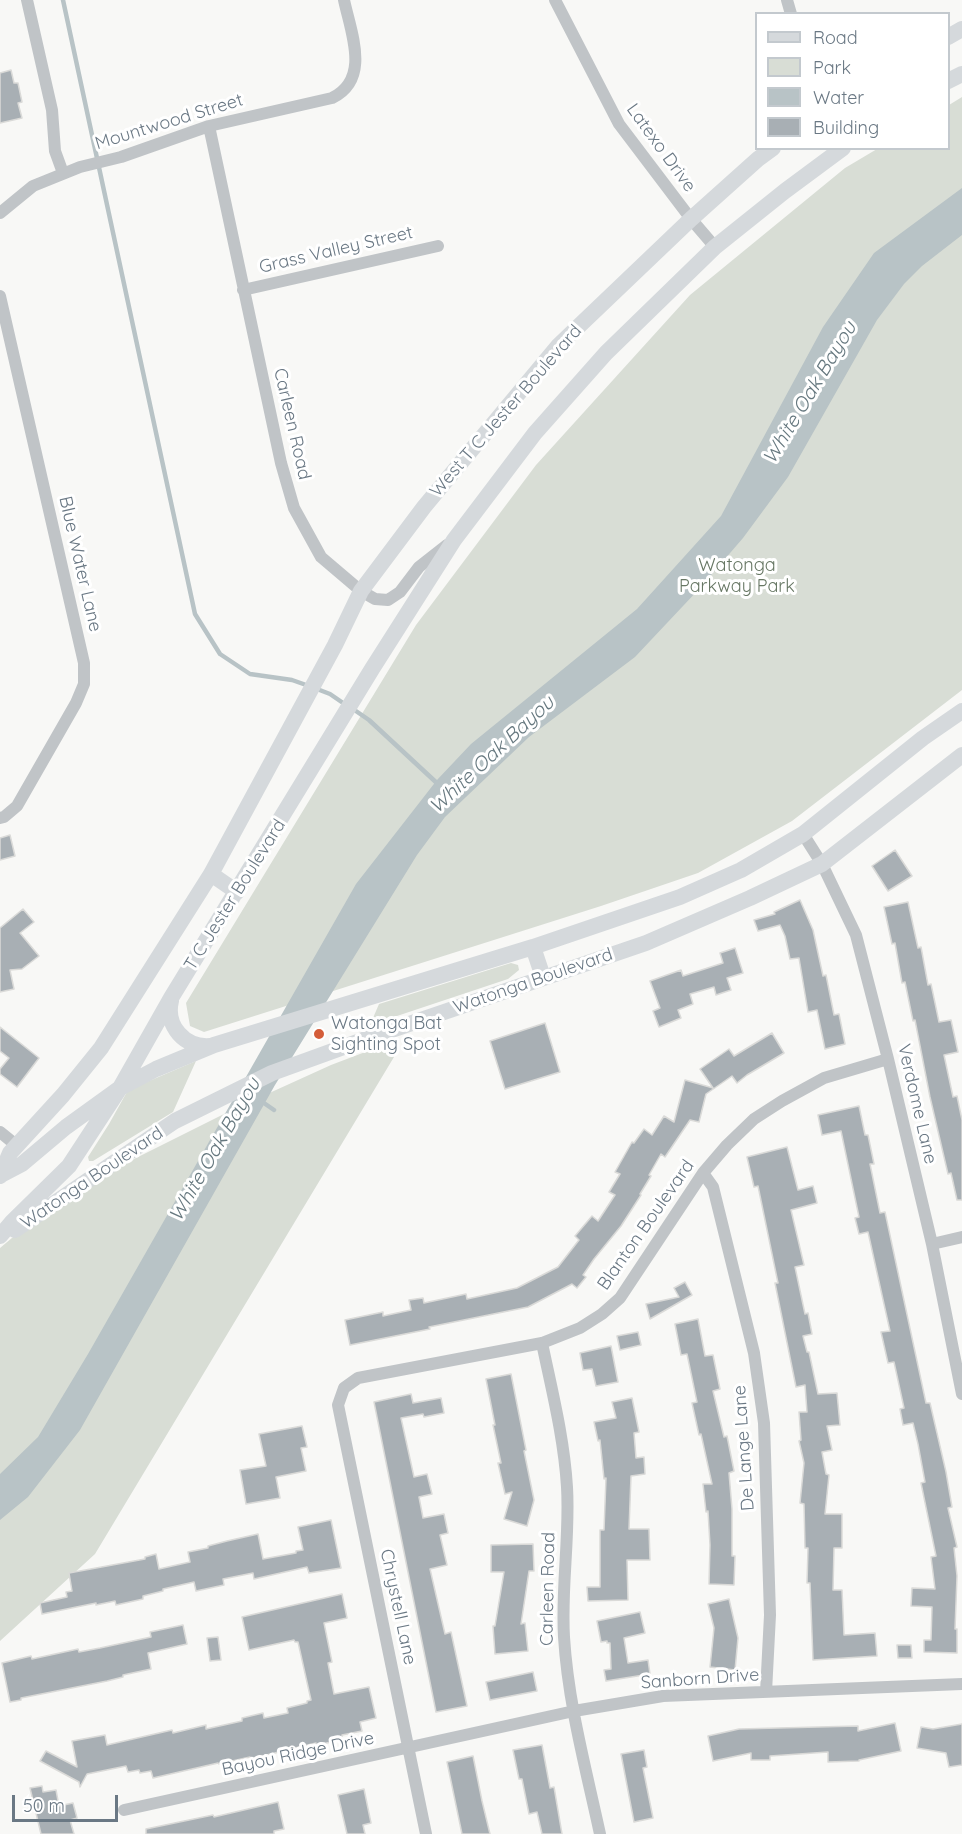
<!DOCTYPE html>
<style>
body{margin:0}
#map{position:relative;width:962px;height:1834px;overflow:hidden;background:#f8f8f6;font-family:Quicksand,sans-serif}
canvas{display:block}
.legend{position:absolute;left:755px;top:12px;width:195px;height:138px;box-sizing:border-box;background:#fff;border:2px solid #c3c9ce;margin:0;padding:8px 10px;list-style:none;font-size:18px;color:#6a7884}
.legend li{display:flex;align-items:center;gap:12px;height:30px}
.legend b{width:30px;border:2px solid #c3c9ce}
.scale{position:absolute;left:12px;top:1795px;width:106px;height:27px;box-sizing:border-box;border:3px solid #6a7884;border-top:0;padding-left:8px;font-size:18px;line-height:21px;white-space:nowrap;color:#6a7884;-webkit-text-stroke:4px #fff;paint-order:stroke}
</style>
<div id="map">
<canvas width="962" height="1834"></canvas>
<ul class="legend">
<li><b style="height:8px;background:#d5d9dc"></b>Road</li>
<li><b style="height:16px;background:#d8ddd5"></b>Park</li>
<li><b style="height:16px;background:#b8c3c6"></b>Water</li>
<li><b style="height:16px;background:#a8afb4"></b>Building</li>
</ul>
<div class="scale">50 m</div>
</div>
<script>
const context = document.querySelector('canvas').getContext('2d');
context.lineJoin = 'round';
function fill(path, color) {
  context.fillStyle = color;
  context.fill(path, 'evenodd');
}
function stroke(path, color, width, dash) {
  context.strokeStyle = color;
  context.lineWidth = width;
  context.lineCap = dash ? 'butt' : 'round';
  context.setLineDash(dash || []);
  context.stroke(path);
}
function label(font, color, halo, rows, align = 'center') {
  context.font = font + ' Quicksand,sans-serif';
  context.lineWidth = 6;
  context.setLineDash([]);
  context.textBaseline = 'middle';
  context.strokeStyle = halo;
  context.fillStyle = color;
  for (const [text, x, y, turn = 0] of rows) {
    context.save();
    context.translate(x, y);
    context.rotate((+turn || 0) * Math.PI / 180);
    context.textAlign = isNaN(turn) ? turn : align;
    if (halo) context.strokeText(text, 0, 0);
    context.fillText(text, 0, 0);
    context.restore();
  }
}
fill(new Path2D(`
 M962 97V690L792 821 698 873 601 906 204 1032 190 1026 186 1003 416 625 536 465 690 295 845 168 877 149 948 148 949 105Z
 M511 963 518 965 519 970 508 979 370 1025 379 1004Z
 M381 1046 391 1048 394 1054V1057L95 1554 0 1641V1248L37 1217 134 1159 232 1110 331 1065Z
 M196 1061 173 1112 93 1161H89L88 1157 109 1124 128 1090Z`), '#d8ddd5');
fill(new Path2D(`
 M962 188V235L922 266 904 284 877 320 788 477 743 538 699 589 635 657 529 737 445 817 417 855 275 1085 80 1430 28 1497 0 1520V1474L38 1437 88 1354 356 884 437 780 471 744 637 609 721 516 823 327 874 253Z`), '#b8c3c6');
stroke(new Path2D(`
 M63 0 195 614 220 654 250 674 292 680 309 686
 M317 689 330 694 346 705
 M353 709 369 720 439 785
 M261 1101 274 1110`), '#b8c3c6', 4.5);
const building = new Path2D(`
 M11 70 14 83H18L22 102 18 103 22 118 0 123V73Z
 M10 835 15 856 0 860V838Z
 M895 850 912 876 888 891 872 866Z
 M800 900 813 930 823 976 826 975 834 1015 839 1014 845 1044 825 1049 817 1010 808 1012 799 958 790 959 785 936 780 925 758 931 754 920 775 914 774 912Z
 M908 902 918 948 921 947 928 985 931 984 939 1022 951 1020 958 1052 944 1055 953 1097 957 1096 962 1120V1200H957L951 1173 948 1174 930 1097 915 1020 913 1021 905 982 902 983 895 943 892 944 884 907Z
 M23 909 34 922 20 933 39 956 22 969 10 970 14 989 0 992V928Z
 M735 948 743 973 727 978 731 990 716 995 714 987 690 994 693 1004 678 1010 681 1018 659 1027 653 1011 660 1008 650 981 681 970 683 976 723 963 720 953Z
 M545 1023 560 1072 505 1089 490 1041Z
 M0 1027 39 1058 17 1087 0 1074V1069L9 1058 0 1051Z
 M772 1033 784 1053 747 1075 737 1083 732 1076 706 1094 699 1122 690 1120 665 1157 661 1154 649 1175 651 1176 640 1194 641 1195 621 1226 594 1259 583 1275 586 1277 577 1288 572 1284 528 1307 429 1327 430 1329 350 1345 345 1320 383 1312V1316L411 1310 409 1300 423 1298 424 1303 466 1294 467 1299 517 1288 558 1267 579 1240 575 1236 592 1216 598 1221 615 1195 609 1192 620 1174 615 1172 632 1142 634 1143 644 1129 652 1135 664 1116 674 1122 685 1080 713 1088 700 1069 729 1049 734 1056Z
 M859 1106 865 1135H868L874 1164H870L880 1213 885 1212 926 1403H930L946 1472 952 1507 948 1508 957 1547 954 1548 957 1576 955 1629H957V1653L924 1652V1640H931L932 1607 911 1606 912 1588 935 1589 931 1557 936 1556 921 1483 925 1482 918 1444 913 1423 903 1425 900 1409 904 1408 894 1362 888 1363 881 1332 890 1331 868 1232 859 1234 855 1218 859 1217 841 1131 822 1135 818 1115Z
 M787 1147 798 1190 813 1186 817 1203 791 1210 804 1265 795 1267 805 1314 808 1313 812 1334 803 1336 807 1352H809L818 1394 837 1393 840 1425 827 1426 832 1450 822 1452 826 1474 829 1475 825 1514H842V1548H834L833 1590H842L844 1635 875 1633 877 1656 813 1660 810 1583H807L808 1548H805L804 1504 800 1503 804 1463 799 1441 801 1440 799 1412H807L805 1385 796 1387 775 1283H778L758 1186 754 1187 747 1157Z
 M685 1282 692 1295 650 1319 646 1304 679 1297 674 1288Z
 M698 1319 705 1356 713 1355 720 1389 713 1391 724 1437 727 1436 734 1471 729 1473 732 1509V1556H735L734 1585 709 1584 710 1545 708 1511 706 1512 703 1484H712L701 1434 699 1435 692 1403 697 1402 687 1354 681 1355 675 1324Z
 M638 1332 641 1345 620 1350 617 1336Z
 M611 1346 618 1382 596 1386 592 1369 583 1370 580 1353Z
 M511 1374 526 1450 524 1451 534 1500 527 1526 504 1519 512 1492 505 1494 498 1463H501L493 1425H495L486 1379Z
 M411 1394 413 1403 441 1398 444 1413 424 1417 423 1414 401 1418 414 1477 427 1474 432 1494 419 1497 423 1518 444 1514 448 1533 440 1535 447 1565 430 1569 445 1634 451 1632 467 1706 436 1712 374 1402Z
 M632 1398 639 1432 634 1433 636 1458 644 1457 645 1474 631 1476 629 1529H649L650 1560H627L628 1600 588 1601 587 1587H600V1530H604L606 1478 604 1479 600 1440 598 1441 594 1422 616 1418 612 1402Z
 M302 1426 307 1447 301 1448 306 1471 276 1477 280 1498 246 1504 240 1470 266 1466 259 1434Z
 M331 1520 341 1568 309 1573 307 1567 254 1579 253 1573 223 1579 224 1585 196 1591 194 1582 163 1589V1591L143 1596V1599L116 1605 115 1601 96 1605V1603L42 1614 40 1603 67 1597 66 1592 72 1591 69 1573 145 1559V1557L156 1554 159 1569 190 1562 188 1552 208 1548V1546L227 1541 258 1534 263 1559 296 1553V1551L303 1550 298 1527Z
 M533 1544 534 1571H529L521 1624 525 1623 528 1651 495 1654 493 1626H495L504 1572H491V1545Z
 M342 1594 347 1618 324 1623 332 1662 328 1663 334 1694 369 1687 376 1718 360 1722 362 1731 342 1735V1740L316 1745V1743L250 1759V1757L219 1764 218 1763 153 1778 151 1771 140 1773 139 1770 128 1772 126 1766 87 1774 80 1787 79 1782 40 1761 46 1751 77 1767 72 1741 105 1735 107 1745 172 1730 173 1733 206 1725V1729L242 1721V1718L263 1713 264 1718 288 1713 287 1708 307 1703V1701L311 1700 298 1642H295L294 1640 249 1650 242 1617Z
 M729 1599 738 1638 735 1670 710 1667 714 1628 708 1604Z
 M640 1612 645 1633 624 1638 628 1663 648 1660 650 1674 606 1681 604 1670 611 1669 610 1643H607V1641L601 1642 597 1621Z
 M183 1625 187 1644 148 1653 151 1669 123 1675V1677L107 1681 21 1698V1700L10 1702 2 1663 31 1656 32 1659 78 1649 79 1652 100 1648 151 1637 150 1632Z
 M218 1637 221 1660 210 1661 207 1638Z
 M897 1645H911L912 1658H898Z
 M533 1672 537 1691 490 1700 486 1682Z
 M895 1723 901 1751 859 1760V1761L828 1762V1752L770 1756V1760H751V1753L713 1761 708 1736 739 1729 858 1726V1731Z
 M962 1724V1765L949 1767 946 1753 917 1748 921 1727 933 1729Z
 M542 1745 550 1788 554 1787 562 1834H542L537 1812 529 1814 522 1779H519L513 1750Z
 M644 1750 647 1767 643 1768 653 1818 634 1822 621 1754Z
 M473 1756 482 1801 490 1834H462L447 1762Z
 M42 1786 43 1792 56 1790 59 1806 73 1803 77 1818 70 1820 74 1834H41L30 1788Z
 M364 1789 371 1823 363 1825 365 1834H347L338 1795Z
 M278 1802 284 1829 274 1831V1834H146V1829L213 1815 214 1817Z`);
fill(building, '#a8afb4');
stroke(building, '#dadad8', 1.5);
stroke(new Path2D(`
 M27 0 52 110 55 151 63 173
 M555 0 619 124 691 219 715 247
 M787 0 791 14
 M209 126 281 463 294 508 321 557 361 591 375 599 388 600 400 592 419 567 447 545
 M0 213 33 186 80 167 121 157 209 126 332 98C371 79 351 33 344 0
 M243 290 438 246
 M0 296 84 663V684L76 703 17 806 4 817 0 818
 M803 834 822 864 856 935 888 1059 932 1244 962 1394
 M0 1132 16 1145
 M703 1173 713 1187 754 1353 764 1423 770 1615 766 1692
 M932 1244 962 1237
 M542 1343C552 1391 564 1438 567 1487 570 1537 561 1587 564 1637 568 1703 586 1769 600 1834
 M124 1810 574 1711 663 1696 962 1684
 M426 1834 338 1405 344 1388 358 1378 542 1343 580 1328 602 1314 620 1298 703 1173 727 1145 754 1119 782 1101 824 1078 888 1059`), '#c0c4c7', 12);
stroke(new Path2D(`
 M948 37 962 29
 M948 81 962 74
 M211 874 237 892
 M533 947 543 977
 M171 1001C165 1026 185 1048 210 1046
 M1 1175 22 1164 66 1127 120 1088 156 1069 214 1045 533 947 680 897 741 870 803 834 923 738 962 711
 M0 1176 10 1153 63 1095 101 1048 211 874 335 645 361 591 424 507 558 346 691 219 758 159 773 148
 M15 1230 175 1121 272 1073 374 1036 646 943 750 898 822 864 962 755
 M0 1236 12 1222 69 1166 120 1088 171 998 372 669 454 540 535 433 606 353 715 247 785 191 843 148`), '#d5d9dc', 16);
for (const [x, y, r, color] of [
 [319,1034,6,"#d45d39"]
]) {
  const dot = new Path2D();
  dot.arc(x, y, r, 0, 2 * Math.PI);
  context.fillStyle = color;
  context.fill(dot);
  stroke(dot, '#fff', 2);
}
label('18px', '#6a7884', '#fff', [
 ["Mountwood Street",169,122,-17],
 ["Latexo Drive",661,148,54],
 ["Grass Valley Street",336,250,-13],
 ["West T C Jester Boulevard",506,411,-49],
 ["Carleen Road",292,424,77],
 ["Blue Water Lane",80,564,77],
 ["T C Jester Boulevard",235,895,-58],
 ["Watonga Boulevard",533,981,-19],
 ["Verdome Lane",917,1104,77],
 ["Watonga Boulevard",92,1178,-34],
 ["Blanton Boulevard",646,1225,-55],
 ["De Lange Lane",744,1448,-94],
 ["Carleen Road",548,1589,-89],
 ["Chrystell Lane",398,1607,78],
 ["Sanborn Drive",700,1679,-4],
 ["Bayou Ridge Drive",298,1754,-12]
]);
label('18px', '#677764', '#fff', [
 ["Watonga",737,566],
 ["Parkway Park",737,587]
]);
label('18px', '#6a7884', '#fff', [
 ["Watonga Bat",331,1024],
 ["Sighting Spot",331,1045]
], 'left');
label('italic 20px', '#66787f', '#fff', [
 ["White Oak Bayou",810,393,-59],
 ["White Oak Bayou",492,755,-43],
 ["White Oak Bayou",215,1150,-60]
]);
</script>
